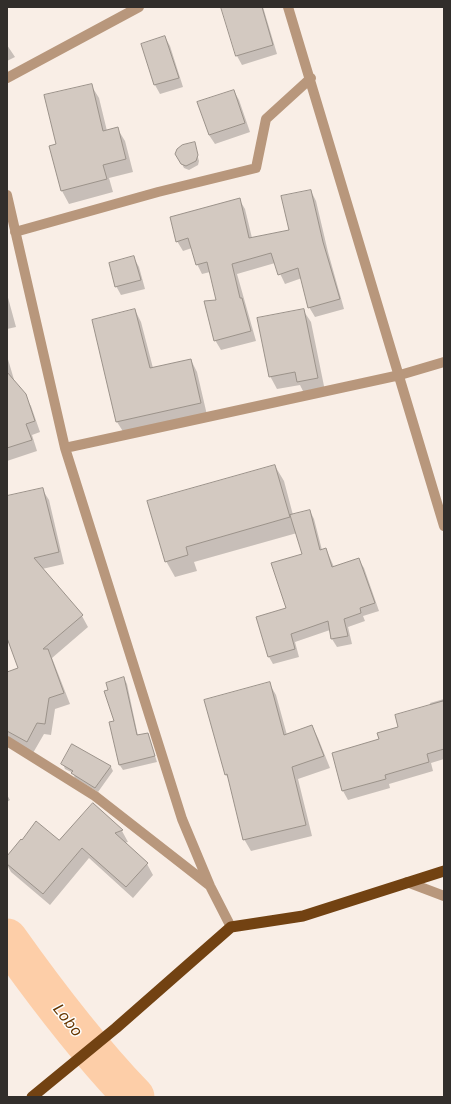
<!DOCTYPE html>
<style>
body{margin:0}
#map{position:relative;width:451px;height:1104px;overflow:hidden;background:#f9eee6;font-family:"DejaVu Sans",sans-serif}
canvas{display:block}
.frame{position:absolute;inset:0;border:8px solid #322e2b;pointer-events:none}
</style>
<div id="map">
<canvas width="451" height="1104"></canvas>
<div class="frame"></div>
</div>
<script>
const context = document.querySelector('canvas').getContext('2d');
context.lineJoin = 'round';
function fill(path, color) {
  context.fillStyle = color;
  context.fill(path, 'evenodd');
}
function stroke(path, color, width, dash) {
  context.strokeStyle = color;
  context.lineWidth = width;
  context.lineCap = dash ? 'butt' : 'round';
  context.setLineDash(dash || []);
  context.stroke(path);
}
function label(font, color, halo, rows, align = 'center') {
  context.font = font + ' "DejaVu Sans",sans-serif';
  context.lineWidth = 3;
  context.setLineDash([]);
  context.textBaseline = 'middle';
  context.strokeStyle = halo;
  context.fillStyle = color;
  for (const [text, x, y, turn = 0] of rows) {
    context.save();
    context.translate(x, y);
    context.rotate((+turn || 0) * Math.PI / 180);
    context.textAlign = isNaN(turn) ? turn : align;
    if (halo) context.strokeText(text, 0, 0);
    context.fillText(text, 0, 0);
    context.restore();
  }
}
fill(new Path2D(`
 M222 7H263L277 54 242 65 237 56Z
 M165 37 170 46 183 87 160 94 155 85 142 45Z
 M7 45 15 57 7 61Z
 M91 85 99 98 107 131 117 128 125 141 133 172 109 178 113 192 69 204 62 191 57 144Z
 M234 91 239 100 250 132 215 144 209 135 199 103Z
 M194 143 199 161 198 165 189 170 184 168 177 154Z
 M311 191 316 201 328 252 344 309 315 317 309 307 302 278 285 284 275 263 237 274 256 341 221 350 215 340 217 301 210 272 202 274 197 264 192 248 183 251 177 241 239 199 245 209 252 238 290 231Z
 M134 258 139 267 145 289 121 295 116 286Z
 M7 294 16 327 7 329Z
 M135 310 141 322 153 368 191 360 197 372 207 415 124 433 117 422Z
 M303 310 311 322 325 391 305 395 300 385 277 389 270 376Z
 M7 356 15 383 31 406 40 432 32 435 37 451 7 461Z
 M275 466 284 481 293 515 310 511 314 519 322 550 326 549 334 567 359 560 364 568 379 611 363 616 365 621 348 627 352 644 337 647 332 639 330 630 295 642 299 657 273 664 269 657 287 609 304 555 297 533 194 562 197 571 175 577 166 561Z
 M42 489 49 500 64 564 42 569 82 616 88 627 52 658 70 704 55 709 51 735 44 734 33 753 7 737V673L19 668 9 642 7 643V497Z
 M124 678 127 684 138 736 148 734 157 762 123 770 119 764 115 722Z
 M269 683 276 695 287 735 312 726 318 738 330 768 298 779 312 836 251 851 244 839 230 781 226 775 205 701Z
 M444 699V759L431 763 433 771 389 784 390 788 348 800 343 791 333 753 380 740 431 706 430 703Z
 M72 746 111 767 113 771 98 792 75 778 73 773 65 769 63 764Z
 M7 795 10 800 7 802Z
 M93 804 122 831 128 842 124 843 147 864 153 875 133 898 89 858 50 905 11 872 7 865V857L59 841Z`), '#0003');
stroke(new Path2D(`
 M7 939C46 994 87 1048 134 1097`), '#fdcea8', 41);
const building = new Path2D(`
 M221 7H262L273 45 236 56Z
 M165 36 179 78 154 85 141 44Z
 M92 84 103 131 118 127 126 159 103 165 107 179 61 191 49 146 56 144 44 95Z
 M234 90 245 123 209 135 197 102Z
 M195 142 198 155 196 161 186 166 181 164 175 154 177 149 182 145Z
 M311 190 323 242 340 299 308 308 298 268 278 275 271 253 232 264 240 298H242L251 331 214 341 204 301 216 300 207 262 196 265 188 238 176 242 170 217 240 198 249 238 289 230 281 196Z
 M134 256 141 280 115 287 109 263Z
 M135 309 150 368 191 359 201 403 116 422 92 320Z
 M304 309 318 378 297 382 295 372 269 377 257 318Z
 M7 372 26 394 35 421 26 424 32 440 7 448Z
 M275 465 290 517 186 547 188 555 165 562 147 501Z
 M43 488 59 552 34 558 83 615 43 649H48L64 693 49 698 45 724 37 723 27 742 7 731V672L18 668 7 638V496Z
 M310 510 320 550 326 548 332 567 359 558 375 603 360 608 361 613 344 619 348 636 331 639 328 621 291 634 295 649 268 657 256 617 286 608 271 563 302 554 290 515Z
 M124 677 137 735 148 733 155 756 119 765 109 722 114 721 104 691 108 690 106 683Z
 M270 682 284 735 312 725 324 756 292 767 306 825 243 840 227 774 225 775 204 700Z
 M444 701V749L427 754 429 762 385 775 386 779 342 791 332 753 379 739 377 733 398 727 395 715Z
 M72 744 111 766 95 788 71 773 73 771 61 764Z
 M93 803 123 830 115 833 148 863 126 887 82 848 43 894 7 864V856L21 839 22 840 36 821 59 840Z`);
fill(building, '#d3c9c1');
stroke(building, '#9b928a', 1);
stroke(new Path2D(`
 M288 7 444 526
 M7 78 139 7
 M7 195 65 448 182 819 210 886 231 927
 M15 232 158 192 256 168 266 119 311 78
 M65 448 400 375 444 362
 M7 741 95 796 209 885
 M407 882 444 896`), '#b8977c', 10);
stroke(new Path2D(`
 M32 1097 116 1028 231 927 303 916 444 871`), '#724212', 11);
label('italic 15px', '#663600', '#fdfefd', [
 ["Lobo",67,1021,51]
]);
</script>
